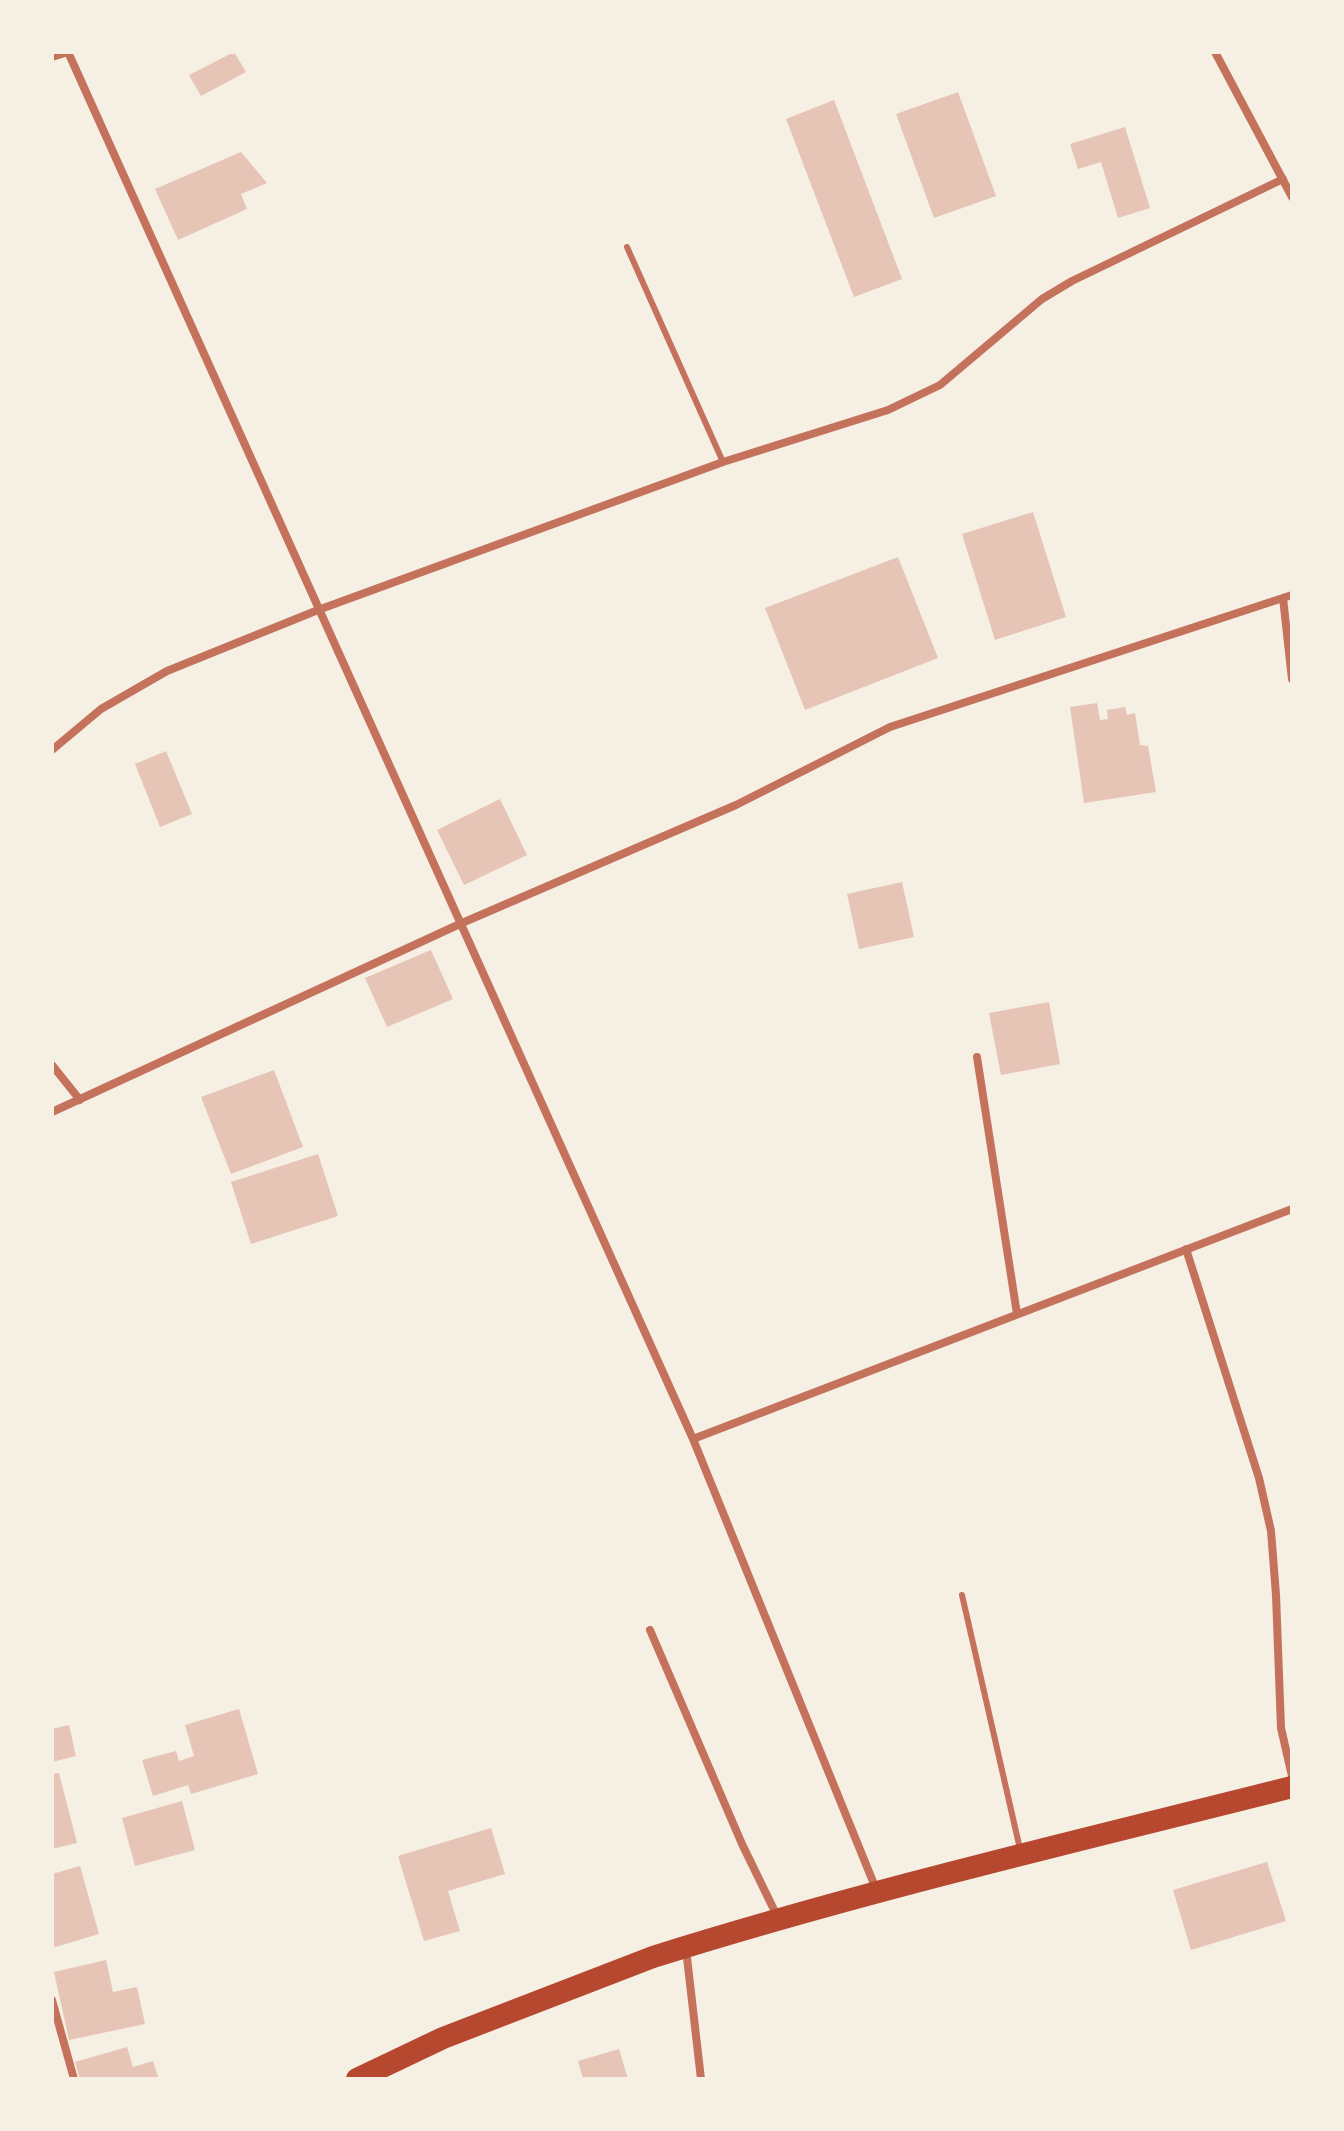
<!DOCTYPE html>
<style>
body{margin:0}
#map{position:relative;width:1344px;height:2131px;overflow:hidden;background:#f6efe4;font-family:"Source Sans 3",sans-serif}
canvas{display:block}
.frame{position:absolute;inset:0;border:54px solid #f6efe4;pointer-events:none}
</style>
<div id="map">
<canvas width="1344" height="2131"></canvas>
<div class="frame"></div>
</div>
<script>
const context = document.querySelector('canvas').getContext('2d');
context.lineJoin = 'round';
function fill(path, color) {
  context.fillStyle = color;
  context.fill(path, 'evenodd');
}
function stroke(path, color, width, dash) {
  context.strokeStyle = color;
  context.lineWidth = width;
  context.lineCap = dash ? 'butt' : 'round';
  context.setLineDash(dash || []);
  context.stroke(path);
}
fill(new Path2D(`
 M234 52 246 72 201 96 189 75Z
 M958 92 996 196 934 218 896 114Z
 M834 100 902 279 854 297 786 119Z
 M1125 127 1150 208 1118 218 1101 162 1078 169 1070 144Z
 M241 152 267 183 241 194 247 209 178 240 155 189Z
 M1033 512 1066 617 995 640 962 534Z
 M898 557 938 658 805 710 765 608Z
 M1097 703 1100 720 1108 719 1107 710 1125 707 1127 715 1135 713 1140 745 1148 746 1156 792 1084 803 1070 707Z
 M166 751 192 814 160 827 135 764Z
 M500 799 527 855 464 885 437 830Z
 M902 882 914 937 859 949 847 894Z
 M431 950 453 999 387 1027 365 978Z
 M1049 1002 1060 1064 1001 1075 989 1013Z
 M274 1070 303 1147 231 1174 201 1097Z
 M318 1154 338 1216 251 1244 231 1182Z
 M239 1709 258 1774 191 1794 188 1785 153 1796 142 1760 176 1751 179 1761 194 1756 185 1725Z
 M69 1725 76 1756 52 1762V1729Z
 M59 1773 77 1843 52 1849V1774Z
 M182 1801 195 1850 135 1866 122 1818Z
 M491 1828 505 1874 448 1891 460 1931 424 1941 398 1856Z
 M1267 1862 1286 1921 1191 1950 1173 1890Z
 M80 1866 99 1934 52 1948V1874Z
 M106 1960 113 1992 137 1987 145 2024 69 2040 54 1972Z
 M127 2047 133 2067 153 2061 159 2079H80L75 2062Z
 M619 2049 628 2079H583L578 2061Z`), '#e6c5b7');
stroke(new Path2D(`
 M627 247 723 462
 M962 1595 1020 1849`), '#c5725c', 6);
stroke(new Path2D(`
 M68 52 693 1439 876 1889
 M1215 52 1292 197
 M52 57 68 52
 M1283 598 1292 679
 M52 750 101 709 167 671 318 610 723 462 888 410 940 385 1042 299 1072 281 1283 179
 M977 1057 1017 1314
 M52 1065 80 1100
 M52 1112 462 923 736 805 890 727 1292 595
 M1186 1249 1259 1478 1271 1531 1276 1595 1281 1728 1292 1776
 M693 1439 1292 1209
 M650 1630 742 1844 778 1918
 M686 1949 701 2079
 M52 2000 74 2079`), '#c5725c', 8);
stroke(new Path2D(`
 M357 2079 443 2038 653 1957C863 1891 1078 1841 1292 1787`), '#b5482f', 22);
</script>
